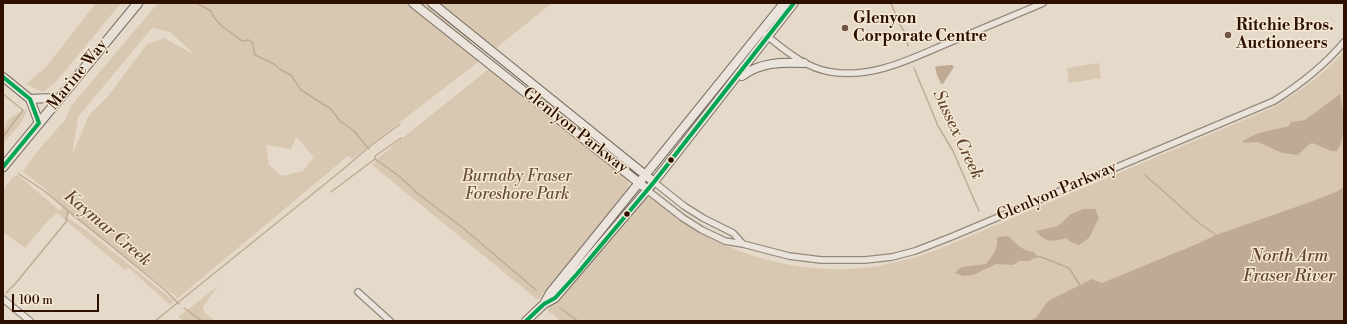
<!DOCTYPE html>
<style>
body{margin:0}
#map{position:relative;width:1347px;height:324px;overflow:hidden;background:#e5dac9;font-family:"Libre Bodoni",serif}
canvas{display:block}
.frame{position:absolute;inset:0;border:4px solid #2e1001;pointer-events:none}
.scale{position:absolute;left:12px;top:294px;width:87px;height:18px;box-sizing:border-box;border:2px solid #2e1001;border-top:0;padding-left:5px;font-size:12px;line-height:14px;white-space:nowrap;color:#2e1001;-webkit-text-stroke:3px #f6e9d4;paint-order:stroke}
</style>
<div id="map">
<canvas width="1347" height="324"></canvas>
<div class="frame"></div>
<div class="scale">100 m</div>
</div>
<script>
const context = document.querySelector('canvas').getContext('2d');
context.lineJoin = 'round';
function fill(path, color) {
  context.fillStyle = color;
  context.fill(path, 'evenodd');
}
function stroke(path, color, width, dash) {
  context.strokeStyle = color;
  context.lineWidth = width;
  context.lineCap = dash ? 'butt' : 'round';
  context.setLineDash(dash || []);
  context.stroke(path);
}
function label(font, color, halo, rows, align = 'center') {
  context.font = font + ' "Libre Bodoni",serif';
  context.lineWidth = 3;
  context.setLineDash([]);
  context.textBaseline = 'middle';
  context.strokeStyle = halo;
  context.fillStyle = color;
  for (const [text, x, y, turn = 0] of rows) {
    context.save();
    context.translate(x, y);
    context.rotate((+turn || 0) * Math.PI / 180);
    context.textAlign = isNaN(turn) ? turn : align;
    if (halo) context.strokeText(text, 0, 0);
    context.fillText(text, 0, 0);
    context.restore();
  }
}
fill(new Path2D(`
 M96 3H121L55 83 43 92 26 84 46 67Z
 M158 3H409L481 60 352 159 348 156 178 298 68 213 66 217 86 230 174 301 170 305 129 268 125 270 57 213 46 223 25 248 3 232V190L13 177 18 175 60 211 62 207 44 188 23 172 35 154 65 120 71 106ZM152 28 170 32 195 55 164 38 147 44 109 95 89 115 72 155 78 117ZM296 137 314 157 303 171 282 176 269 165 266 145 291 149Z
 M419 3H427L472 40 470 43Z
 M437 3H552L495 49Z
 M1344 52V210L1145 286 1084 284 1078 287 1058 321H561L547 310 579 277 642 200C645 198 647 197 651 198 659 202 667 211 675 216 694 230 715 242 737 250 790 270 849 276 904 260 922 256 939 249 956 242L1272 108C1299 92 1323 75 1344 52Z
 M1099 63 1101 78 1069 83 1067 68Z
 M490 68 627 178 629 182 628 189 538 300 372 165 377 160 376 159 390 149V148Z
 M26 110 27 111 21 123 3 144C3 122 6 118 26 110Z
 M218 286 203 307 204 312 215 321H184L178 317Z`), '#d9c8b1');
fill(new Path2D(`
 M952 65 954 67 943 84H941L937 75 935 67 938 66Z
 M1340 94C1343 111 1347 136 1337 151H1331L1312 143 1308 145 1298 155 1282 153 1258 142 1243 143 1244 140 1259 133 1289 126 1291 122 1305 120Z
 M1344 187V321H1029L1036 318 1048 301 1092 279 1102 283 1197 244 1216 235 1310 202 1336 192Z
 M1083 209H1095L1099 218 1089 238 1079 245 1071 242 1066 238C1053 242 1045 243 1036 231L1058 226 1071 214Z
 M1008 236C1017 244 1022 251 1034 252L1037 257 1029 261H1019L1013 265 996 264 973 275 963 276 955 273 961 267 986 264C992 256 999 248 997 237Z`), '#bfab94');
stroke(new Path2D(`
 M197 3 211 11C216 25 231 32 242 41L249 40 252 42 255 55 274 64 281 70 291 75 301 90 331 109 340 121 354 131 369 149
 M891 3 899 23 905 33 908 46
 M914 68 938 126 953 151 979 211
 M3 94 23 110 3 137
 M401 138 375 156V159L399 176 417 193 463 228 536 290
 M19 174 43 190 164 289 179 304
 M1145 175 1199 223 1216 235
 M331 192 375 159
 M1035 257H1041L1069 268 1081 287
 M6 293 15 284 66 222 68 211
 M184 308 202 321
 M560 308 578 321
 M155 321 341 171 369 147 400 124`), '#bfab94', 1.5);
const street = new Path2D(`
 M766 35C785 50 805 68 831 72 875 79 914 57 953 41 983 28 1013 16 1043 3
 M654 182 684 206 703 218 733 233 743 244
 M647 190 683 218 702 230 725 241 743 244 789 256 821 260H865L892 257 915 251 951 237 1274 101C1301 84 1323 67 1344 42
 M358 292 390 321
 M3 299 30 321`);
const secondary = new Path2D(`
 M413 3 643 186
 M432 3 654 182
 M742 76C761 62 782 62 804 63
 M3 77 30 99 39 123
 M30 99C40 99 49 97 59 99
 M544 304 555 298 561 291 654 182 794 3
 M526 321 544 304 550 293 784 3`);
const primary = new Path2D(`
 M3 167 138 3`);
stroke(street, '#93897d', 8);
stroke(secondary, '#786e63', 10);
stroke(primary, '#786e63', 11);
stroke(street, '#eae4dc', 5.5);
stroke(secondary, '#eae4dc', 8);
stroke(primary, '#e7e0d6', 9);
stroke(new Path2D(`
 M3 77 30 99 39 123 3 167
 M526 321 544 304 555 298 577 274 654 182 794 3`), '#00a651', 4);
for (const [x, y, r, color] of [
 [845,28,4,"#6e5747"],
 [1228,35,4,"#6e5747"],
 [671,160,3.5,"#2e1001"],
 [627,214,3.5,"#2e1001"]
]) {
  const dot = new Path2D();
  dot.arc(x, y, r, 0, 2 * Math.PI);
  context.fillStyle = color;
  context.fill(dot);
  stroke(dot, '#f6e9d4', 1.5);
}
label('bold 16px', '#2e1001', '#f6e9d4', [
 ["Glenyon",853,19],
 ["Corporate Centre",853,37],
 ["Ritchie Bros.",1236,26],
 ["Auctioneers",1236,44]
], 'left');
label('16px', '#2e1001', '#f6e9d4', [
 ["Marine Way",78,75,-51],
 ["Glenlyon Parkway",575,131,38],
 ["Glenlyon Parkway",1057,192,-23]
]);
label('italic 16px', '#674c38', '#f6e9d4', [
 ["Burnaby Fraser",517,177],
 ["Foreshore Park",517,195]
]);
label('italic 17px', '#624633', '#f6e9d4', [
 ["Sussex Creek",957,135,65],
 ["Kaymar Creek",107,229,40],
 ["North Arm",1289,257],
 ["Fraser River",1289,277]
]);
</script>
